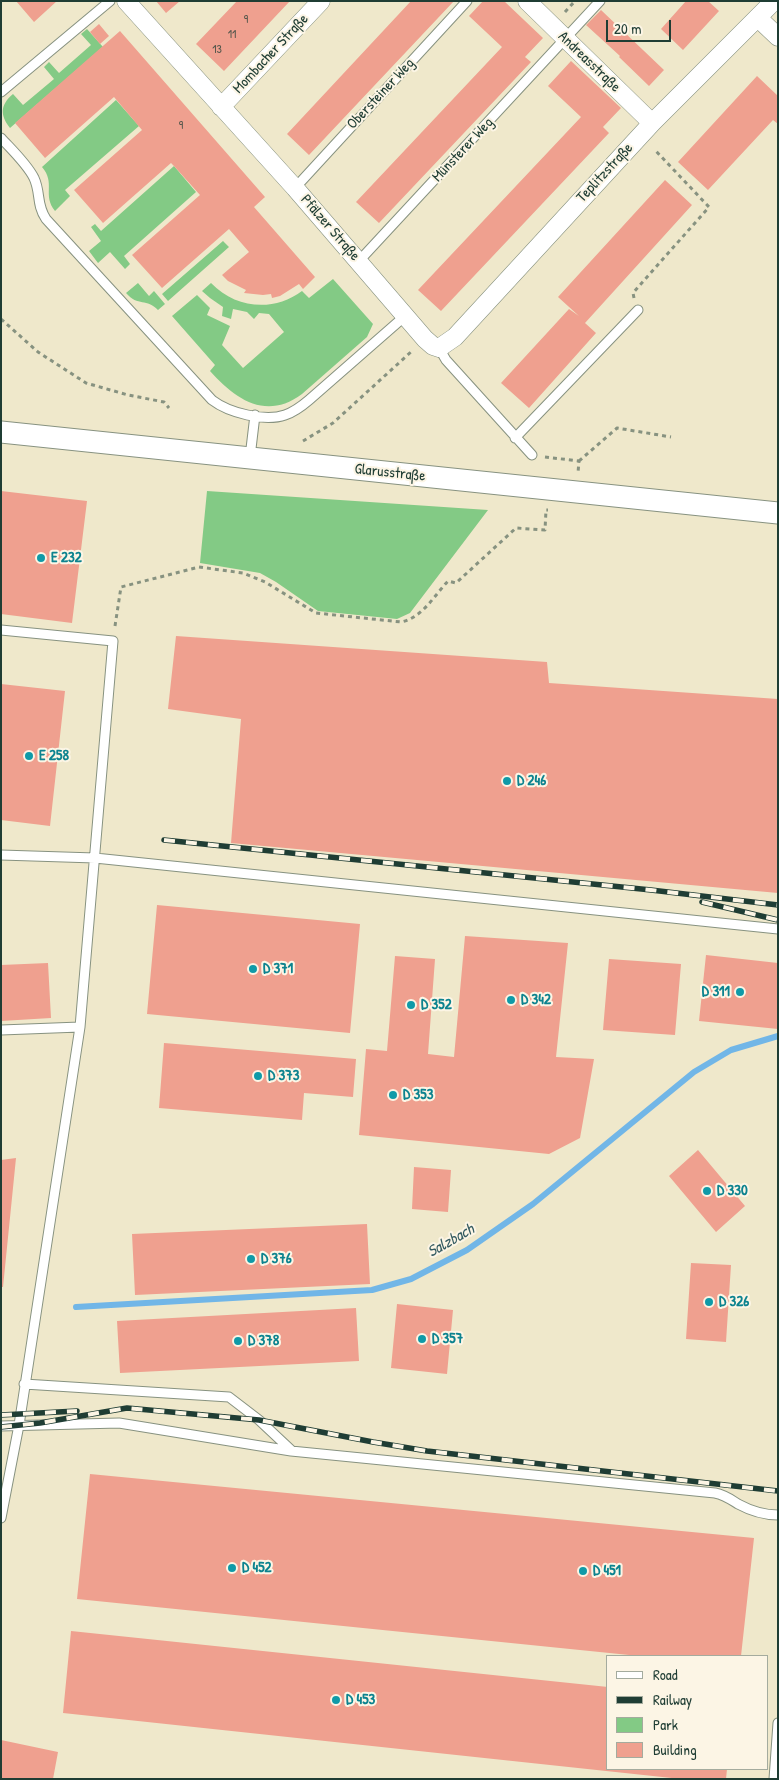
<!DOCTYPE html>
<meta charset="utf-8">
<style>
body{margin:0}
#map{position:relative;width:779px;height:1780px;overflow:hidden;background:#efe8cb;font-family:"Patrick Hand",sans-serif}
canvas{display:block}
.frame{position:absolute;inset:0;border:2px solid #1f3d34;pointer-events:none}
.legend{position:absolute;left:606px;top:1655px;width:162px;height:115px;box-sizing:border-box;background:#fcf5e5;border:1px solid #a4ab9e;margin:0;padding:6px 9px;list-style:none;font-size:15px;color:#1f3d34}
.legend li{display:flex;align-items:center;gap:10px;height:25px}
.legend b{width:25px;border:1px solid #a4ab9e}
.scale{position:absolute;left:606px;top:20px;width:65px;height:22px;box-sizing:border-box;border:2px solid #1f3d34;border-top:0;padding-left:6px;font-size:15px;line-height:18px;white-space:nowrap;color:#1f3d34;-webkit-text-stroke:4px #fcf5e5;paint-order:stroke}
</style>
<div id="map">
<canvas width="779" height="1780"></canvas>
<div class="frame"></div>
<ul class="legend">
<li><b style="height:6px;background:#fff"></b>Road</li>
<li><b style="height:6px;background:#1f3d34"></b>Railway</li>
<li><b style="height:14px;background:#83ca85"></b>Park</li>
<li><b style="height:14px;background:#efa08f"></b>Building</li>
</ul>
<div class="scale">20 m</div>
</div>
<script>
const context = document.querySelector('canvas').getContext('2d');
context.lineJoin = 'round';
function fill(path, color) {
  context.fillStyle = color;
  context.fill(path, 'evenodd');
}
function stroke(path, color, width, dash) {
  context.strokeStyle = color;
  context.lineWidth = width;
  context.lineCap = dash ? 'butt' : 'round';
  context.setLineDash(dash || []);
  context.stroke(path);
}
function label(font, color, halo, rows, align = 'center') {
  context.font = font + ' "Patrick Hand",sans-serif';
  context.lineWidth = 4;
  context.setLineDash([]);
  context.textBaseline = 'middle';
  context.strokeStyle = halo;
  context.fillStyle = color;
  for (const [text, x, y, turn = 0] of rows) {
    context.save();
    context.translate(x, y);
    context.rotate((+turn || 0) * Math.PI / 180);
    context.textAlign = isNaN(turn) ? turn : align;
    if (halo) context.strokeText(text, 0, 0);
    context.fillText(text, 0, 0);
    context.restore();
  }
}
fill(new Path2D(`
 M87 29 103 47 10 128C0 115 0 105 13 94L23 105 54 79 44 67 49 62 59 73 91 45 81 34Z
 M116 100 139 126 65 190 70 196 55 211C42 195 56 183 42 167Z
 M174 166 196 192 124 256 130 264 125 269 110 252 98 263 89 251 101 241 91 227 95 224 101 231Z
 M223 241 229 247 168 301 162 294Z
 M333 279 373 324 367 337 302 394C266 421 235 399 210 371L215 365 172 316 197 295 210 308 207 315 230 326 222 345 243 368 284 332 269 314 259 313 254 319 247 312 233 309 231 319 222 316 223 307 210 298 202 291 211 283C236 309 274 312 302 291L309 298Z
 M138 283 149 296 154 291 165 304 158 310C147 298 138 307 126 293Z
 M207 491 488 510 410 613 397 619 318 611 276 582 260 573 200 563Z`), '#83ca85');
stroke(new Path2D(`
 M76 1307 372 1290 411 1279 467 1250 533 1204 694 1072 731 1050 778 1036`), '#71b6e7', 6);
fill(new Path2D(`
 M16 1H57L34 22Z
 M156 1H180L166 13Z
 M237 1H290L224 71 196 44Z
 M411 1H454L309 155 287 134Z
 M483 1H504L543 38 525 57 531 62 379 223 356 202 502 47 469 16Z
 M686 1H708L719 11 683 50 661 29Z
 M601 10 664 70 649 86 619 57 620 56 586 25Z
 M99 24 109 36 100 44 90 32Z
 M120 31 265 197 254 207 315 277 303 289 299 284 280 296 272 298 271 294 263 295 244 293 246 290 228 281 222 275 249 252 229 229 162 288 132 255 200 195 174 166 171 163 103 223 74 190 142 130 114 97 45 158 15 123Z
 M571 61 621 108 603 127 609 133 441 311 418 290 581 117 548 86Z
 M757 76 778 96V124L773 120 708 190 678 162Z
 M665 180 692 205 585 323 596 333 529 408 501 383 569 309 579 316 558 297Z
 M1 491 87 501 72 623 1 614Z
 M176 636 547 662 549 683 778 699V893L231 843 241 719 168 709Z
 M1 684 65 691 50 826 1 820Z
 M157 905 360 924 350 1033 147 1014Z
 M465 936 568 943 556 1057 594 1059 580 1138 549 1154 359 1135 366 1049 387 1051 395 956 435 959 428 1054 454 1057Z
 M706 955 778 963V1029L699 1021Z
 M609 959 681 964 675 1035 603 1030Z
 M48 963 51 1018 1 1021V965Z
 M164 1043 356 1059 353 1097 304 1093 302 1120 159 1108Z
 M698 1150 745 1206 716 1232 669 1176Z
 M16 1158 3 1287H1V1160Z
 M414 1167 451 1170 448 1212 412 1209Z
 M367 1224 370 1284 135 1295 132 1234Z
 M691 1263 731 1265 726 1342 686 1339Z
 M397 1304 453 1310 447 1374 391 1368Z
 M356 1308 359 1361 120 1373 117 1321Z
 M90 1474 754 1538 741 1656H639L77 1599Z
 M71 1631 608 1687V1769H727L726 1779H681L63 1713Z
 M1 1740 58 1752 53 1779H1Z`), '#efa08f');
const service = new Path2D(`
 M1 92 110 1
 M1 138C12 150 27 164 34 178 41 193 36 204 46 219L212 400C229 413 265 422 285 415 294 412 302 406 309 400L405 316
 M295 188 467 1
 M359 261 600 1
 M439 348 446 360 532 455
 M515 438 638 310
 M250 457 255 415
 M1 630 113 641 80 1027 19 1425 1 1518
 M1 855 95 858 778 929
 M1 1030 80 1027
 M24 1384 229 1397 259 1420 291 1450
 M1 1426 119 1423 291 1451 715 1493C725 1495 730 1499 738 1504 751 1511 763 1515 778 1515
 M774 1779 778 1723`);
const minor = new Path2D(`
 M126 1 295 188 425 339 433 346 439 348 455 337 652 123 774 1
 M527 1 652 123
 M758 18 778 37
 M221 107 321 1`);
const tertiary = new Path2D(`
 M1 432 778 513`);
stroke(service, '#879280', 11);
stroke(minor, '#879280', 19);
stroke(tertiary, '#879280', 23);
stroke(new Path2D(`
 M565 12 575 1
 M634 298 633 293 709 207 654 149
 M1 319 38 352 86 383 128 395 164 402 169 408
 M303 441 333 423 412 351
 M545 457 579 461 578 473
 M579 461 617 428 671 437
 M115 626 121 587 199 567 243 573 265 582 316 613 401 622C422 618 434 596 448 581L456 583 516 528 545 530 546 510H548`), '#879280', 3, [4, 4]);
stroke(service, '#fff', 9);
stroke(minor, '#fff', 18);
stroke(tertiary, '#fff', 21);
const rail = new Path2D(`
 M164 840 651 890 778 905
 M702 902 778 920
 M1 1415 77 1411
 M1 1427 40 1423 127 1408 259 1420 373 1442 427 1451 778 1491`);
stroke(rail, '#1f3d34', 5.5);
stroke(rail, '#fcf5e5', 4, [11]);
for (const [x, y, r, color] of [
 [41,558,5,"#0f9aa8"],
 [29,756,5,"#0f9aa8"],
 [507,781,5,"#0f9aa8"],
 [253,969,5,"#0f9aa8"],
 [740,992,5,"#0f9aa8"],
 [511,1000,5,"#0f9aa8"],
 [411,1005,5,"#0f9aa8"],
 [258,1076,5,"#0f9aa8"],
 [393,1095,5,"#0f9aa8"],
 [707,1191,5,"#0f9aa8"],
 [251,1259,5,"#0f9aa8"],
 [709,1302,5,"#0f9aa8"],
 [422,1339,5,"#0f9aa8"],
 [238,1341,5,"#0f9aa8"],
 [232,1568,5,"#0f9aa8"],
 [583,1571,5,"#0f9aa8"],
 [336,1700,5,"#0f9aa8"]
]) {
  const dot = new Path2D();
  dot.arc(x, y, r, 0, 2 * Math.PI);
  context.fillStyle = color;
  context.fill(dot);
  stroke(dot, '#fcf5e5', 2);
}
label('12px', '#53564b', null, [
 ["9",246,20],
 ["11",232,35],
 ["13",217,50],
 ["9",181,126]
]);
label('15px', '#1f3d34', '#fcf5e5', [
 ["Mombacher Straße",271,54,-47],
 ["Andreasstraße",589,62,44],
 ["Obersteiner Weg",381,94,-47],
 ["Münsterer Weg",463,150,-47],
 ["Teplitzstraße",605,173,-47],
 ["Pfälzer Straße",330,228,49],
 ["Glarusstraße",390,473,6]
]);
label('bold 15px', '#0d838f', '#fcf5e5', [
 ["E 232",51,558],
 ["E 258",39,756],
 ["D 246",517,781],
 ["D 371",263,969],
 ["D 311",730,992,"right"],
 ["D 342",521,1000],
 ["D 352",421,1005],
 ["D 373",268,1076],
 ["D 353",403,1095],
 ["D 330",717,1191],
 ["D 376",261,1259],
 ["D 326",719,1302],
 ["D 357",432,1339],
 ["D 378",248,1341],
 ["D 452",242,1568],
 ["D 451",593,1571],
 ["D 453",346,1700]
], 'left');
label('italic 16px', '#345b61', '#fcf5e5', [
 ["Salzbach",451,1241,-30]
]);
</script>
